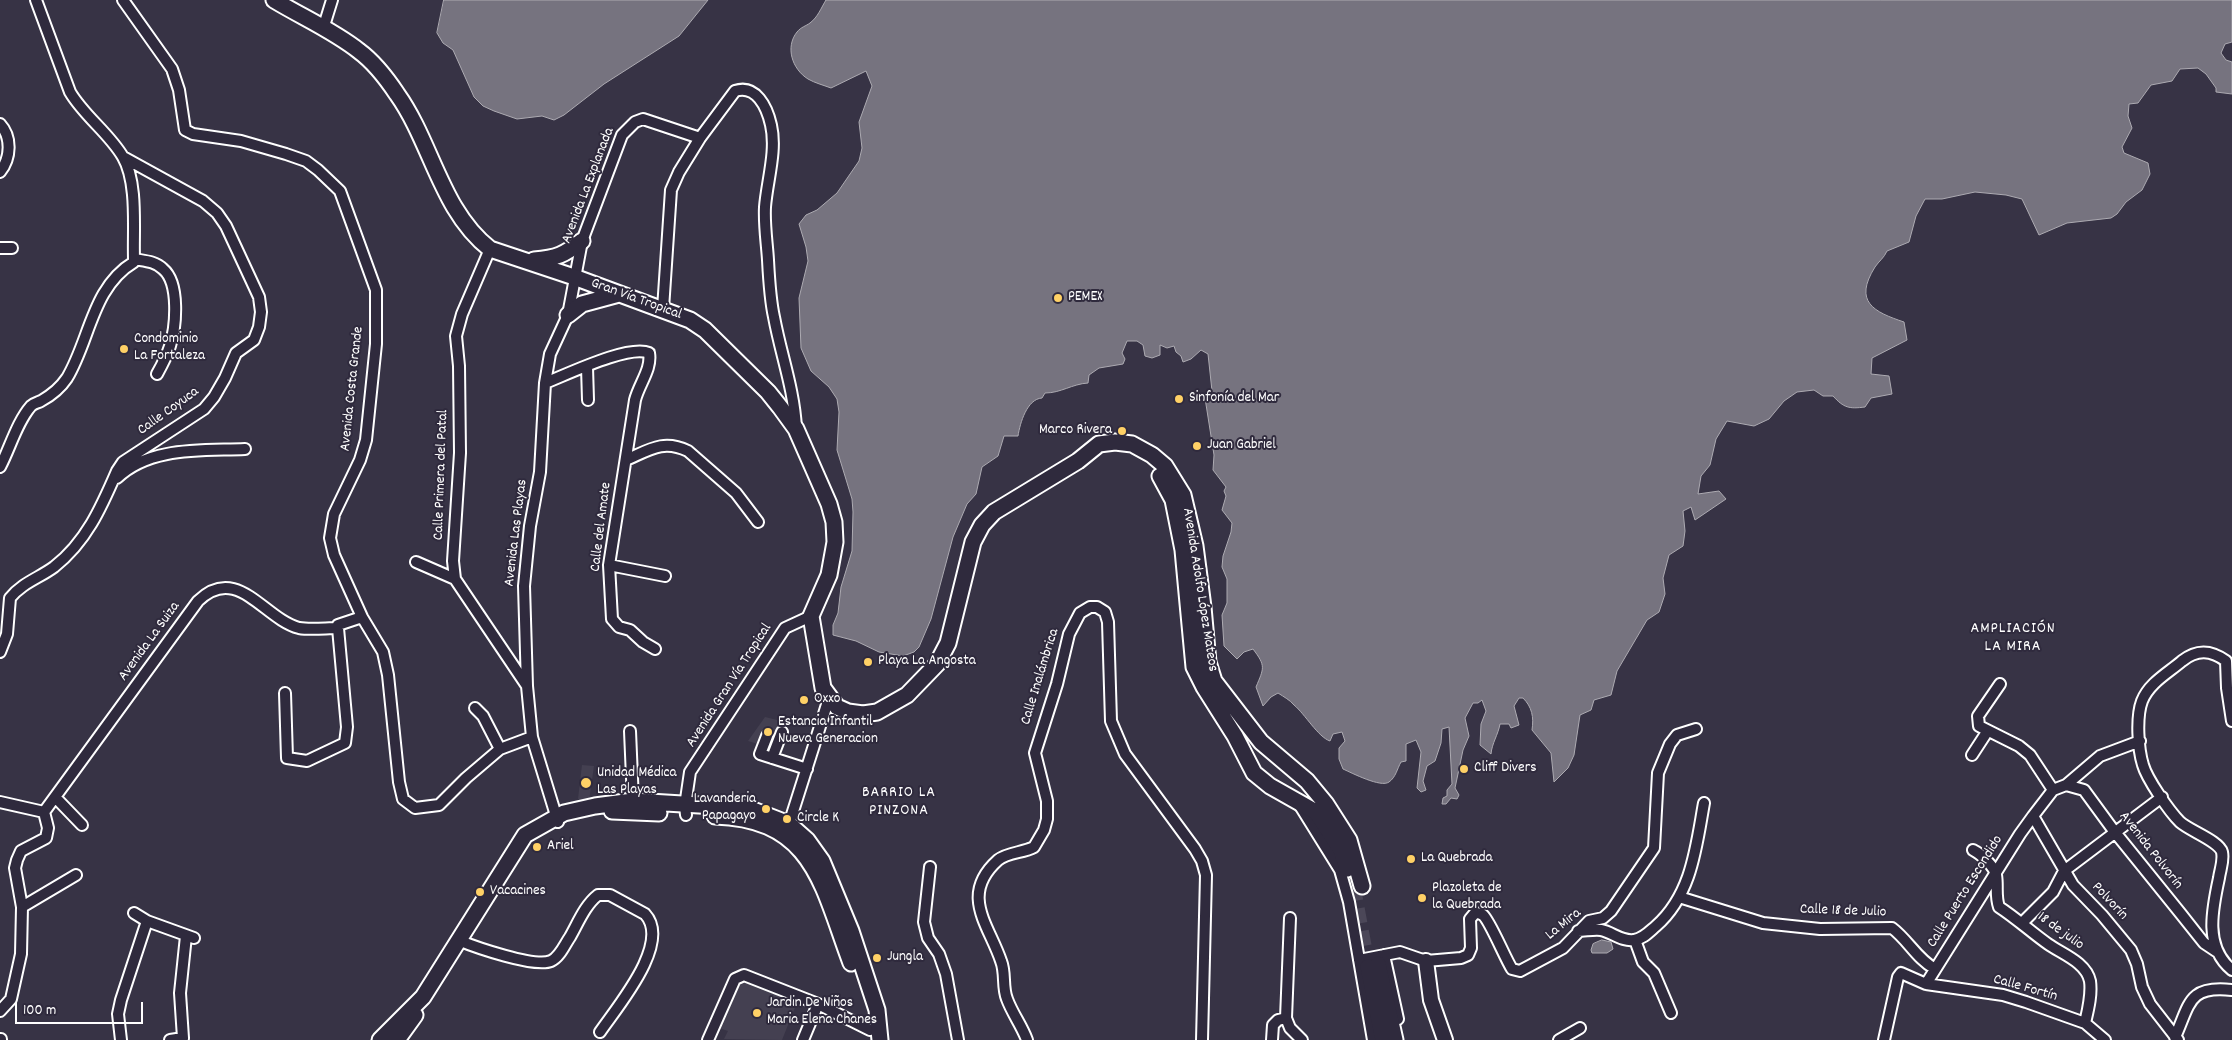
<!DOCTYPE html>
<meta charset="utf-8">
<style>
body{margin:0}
#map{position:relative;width:2232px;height:1040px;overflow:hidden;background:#373345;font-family:Dekko,sans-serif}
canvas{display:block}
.scale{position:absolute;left:15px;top:1002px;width:128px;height:22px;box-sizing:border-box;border:2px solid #fff;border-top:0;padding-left:6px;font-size:15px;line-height:18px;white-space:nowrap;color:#fff;-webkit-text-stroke:4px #2f2a3d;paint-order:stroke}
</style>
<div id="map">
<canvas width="2232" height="1040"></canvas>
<div class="scale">100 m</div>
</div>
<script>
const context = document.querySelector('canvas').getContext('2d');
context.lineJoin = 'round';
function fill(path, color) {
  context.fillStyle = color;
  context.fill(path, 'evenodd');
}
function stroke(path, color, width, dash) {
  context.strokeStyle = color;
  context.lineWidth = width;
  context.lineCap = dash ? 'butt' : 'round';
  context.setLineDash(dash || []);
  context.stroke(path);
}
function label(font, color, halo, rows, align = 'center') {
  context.font = font + ' Dekko,sans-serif';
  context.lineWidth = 4;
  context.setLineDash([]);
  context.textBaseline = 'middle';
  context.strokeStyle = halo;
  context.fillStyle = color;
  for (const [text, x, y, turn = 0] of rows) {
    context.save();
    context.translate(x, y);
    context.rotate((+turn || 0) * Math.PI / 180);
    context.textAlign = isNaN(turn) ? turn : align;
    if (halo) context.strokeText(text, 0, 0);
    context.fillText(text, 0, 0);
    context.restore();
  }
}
fill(new Path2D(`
 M765 717 785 722 774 749 748 741Z
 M582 765 594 766 589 801 578 799Z
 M741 979 798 1000 782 1040 724 1039 728 1031 716 1027 736 981Z`), '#444051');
const water = new Path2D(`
 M444 0H708L679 36 604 84 564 115 554 120 542 116 517 119 494 111 483 106 474 97 453 50 443 43 437 33Z
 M826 0H2232V42L2225 44 2221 53 2226 60 2232 62V94L2216 92V88L2206 74 2198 68 2180 69 2172 81 2151 85 2138 103 2129 104 2128 116 2132 128 2122 147 2124 153 2148 163 2150 174 2142 190 2126 202 2117 214 2111 218 2067 223 2039 235 2022 199 2006 195 1975 192 1942 199H1925L1916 216 1909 242 1887 251C1884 258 1879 261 1875 267 1853 302 1874 312 1904 322L1907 340 1872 358 1871 374 1889 376 1892 394 1871 398 1865 407C1849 409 1844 408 1833 396H1823L1814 390 1797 392 1784 401 1769 419 1754 426 1727 421 1716 439 1710 465 1701 476 1698 494 1719 491 1726 499 1695 520 1691 507 1683 511 1685 531 1683 546 1669 555 1663 578 1665 594 1659 612 1647 620 1617 671 1611 695 1594 700 1591 710 1580 715 1574 755 1568 768 1554 782 1551 753 1532 730C1534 717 1532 707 1523 698H1519L1514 706 1519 725 1511 728 1509 724H1500C1498 735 1492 743 1491 754L1480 745 1481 724 1486 711 1482 700 1478 703H1473L1465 718 1469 736 1463 750 1455 788 1459 795 1457 799 1451 798 1446 804H1442L1443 798 1447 796V790L1452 784 1449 727 1442 729 1441 743 1435 761 1427 766 1423 781 1426 790 1421 792 1417 788 1421 752 1416 740 1406 744V761L1401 762C1397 769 1396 777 1389 782 1381 788 1352 773 1343 769L1339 759V748L1345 741 1342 732 1333 734 1330 741C1318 737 1305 714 1294 705 1290 700 1284 697 1278 693L1271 697 1263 706 1256 687C1264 668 1266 666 1253 649L1244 652 1237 659 1224 646 1222 615 1227 603V579L1222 567 1223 556 1231 532 1232 523 1222 510 1226 496 1224 491 1226 487 1213 470 1214 455 1205 398 1212 391 1208 354 1201 350 1191 359 1183 362 1181 356 1176 352 1174 346 1167 348 1160 345V355L1152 358 1145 356 1143 345 1137 341H1127L1122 353 1125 359 1123 364 1099 368 1089 375 1088 383C1072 384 1061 393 1045 393L1042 398C1027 399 1020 423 1018 436H1004L998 456 982 467 976 494 967 504 953 537 931 619 919 647 914 652 903 656 879 652 856 641 833 635V625L838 613 841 587 852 551 853 512 852 499 837 450 839 412 837 399 829 387 811 371 801 348 799 298 808 261 806 247 799 224 806 215 817 210 837 193 859 161 862 148 859 122 872 86 866 71 831 88C823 85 815 83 808 79 792 69 785 47 797 32 801 27 806 26 810 23 818 17 821 8 826 0Z
 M1602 940 1611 942 1613 949 1607 953H1592L1591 950 1593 944Z`);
fill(water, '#76737f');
stroke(water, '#adabb2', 1);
stroke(new Path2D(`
 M1353 886 1368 967`), '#4b4758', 15, [15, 8]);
const street = new Path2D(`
 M123 0 172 69 179 90 185 130 193 134 241 141 286 154 306 161 318 170 340 191 376 290V344L366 440 360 460 334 514 330 538 334 555 362 617 383 652 388 675 399 782 403 799 415 808 439 805 466 778 500 749 532 737
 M323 29 332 0
 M0 124C12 137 11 158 0 172
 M0 248H12
 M490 249 462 314 456 336 459 366 460 453 453 561 455 579 527 686
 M134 259C144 261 155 261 163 269 180 283 176 327 170 346 167 356 162 365 157 374
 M663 309 671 190 679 172 700 138 735 91C756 84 767 107 771 125 777 151 767 181 765 207 764 225 767 243 768 260 769 279 770 299 774 317 781 355 794 389 796 428
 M587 367 588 400
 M545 383C566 375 629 344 649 353 652 369 639 384 635 400L609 565 612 619 619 627 630 630 643 642 655 649
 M626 460C649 450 663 439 688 451L736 493 758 522
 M0 467C10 448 17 422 31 406 34 403 37 403 41 401 50 396 61 387 67 378 90 340 92 287 134 262V259C133 229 138 183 123 157 109 133 84 116 70 92L36 0
 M117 478C150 446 203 451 245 449
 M416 562 455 579
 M609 565 665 576
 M0 652 7 634 10 598C22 583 39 578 54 567 86 542 101 508 117 471L123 462 204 409 214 397 225 378 236 353 254 340 259 327 261 312 259 297 226 226 217 213 203 201 123 157
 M2000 684 1978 716 1979 726 2019 746 2030 755 2053 790
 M285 693 287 758 307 761 345 743 347 727 338 628
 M475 708 483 716 500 749
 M2232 721 2227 688 2226 661C2211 650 2197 649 2182 661 2168 673 2149 683 2142 701 2136 717 2138 749 2143 765 2147 779 2169 811 2180 822 2190 831 2219 841 2222 852 2224 861 2220 870 2219 878 2212 910 2204 947 2232 970
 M630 731 633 801
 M767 736 760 754 807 769
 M1972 755 1987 732
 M772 758 782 732
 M2066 785 2100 756 2140 741
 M2053 790 2033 816 2073 885 2102 915 2131 950 2137 964 2142 987 2150 1004 2178 1040
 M2053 790 2066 785 2084 790 2114 831 2181 914 2204 943 2216 951
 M55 797 82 825
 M0 802 44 812 198 601C237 563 264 619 299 628 311 630 326 628 338 628V625L362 617
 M1299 804 1340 870 1349 902 1373 1040
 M686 815 685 806 690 772 785 628 811 616
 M558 822 532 737 527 686 524 586 530 526 540 472 545 383 550 354 568 315 582 241 622 135 635 122 643 119 700 138
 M789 824 829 698
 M1973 850C1981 854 1994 866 1996 875 1998 886 1995 896 1999 907 2016 918 2031 932 2048 944 2062 954 2086 962 2090 981 2092 995 2088 1010 2085 1023
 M930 867 924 922 928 938 939 954 946 974 958 1040
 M1679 897 1763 923 1820 929 1892 928C1908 940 1917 959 1935 969
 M22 907 76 875
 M134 913 147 921 194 938
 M1290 918 1286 1018 1290 1028 1302 1040
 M2022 923 2053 892 2064 871 2162 797
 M1578 931C1585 931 1594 929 1601 930 1612 932 1622 942 1634 940 1643 939 1649 932 1656 926 1692 894 1696 847 1704 803
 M458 940C475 947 535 968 551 961 560 957 565 944 570 937 578 923 585 905 598 895H610L645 914C672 943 617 1007 600 1032
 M1635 940 1643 962 1654 973 1671 1013
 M1384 955 1398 1019
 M1359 960 1400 952 1426 961 1461 958 1468 955 1471 948 1470 919 1475 913C1479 913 1480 913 1483 915 1490 921 1505 958 1512 969L1520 971 1563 948 1589 921 1603 918 1611 911 1654 848 1658 773 1670 744 1677 735 1696 729
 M1926 984 2020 834 2033 816
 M0 1011 11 999 21 954 22 907 15 868 17 860 21 851 46 838 48 828 44 812
 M2175 1037C2190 1004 2188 985 2232 990
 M1 1039V1040
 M121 1040 118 1014 121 1000 147 921
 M170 1040 183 1038 180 993 186 936
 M708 1040 735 979 744 975 818 1004 870 1030 879 1027
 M803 1040 818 1004
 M1027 1040C1022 1026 1012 1013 1007 999 1002 987 1006 973 1001 961 989 925 959 895 998 860 1008 852 1023 853 1034 847L1044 830 1047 819V801L1035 753 1057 684 1069 634 1080 613 1090 607H1097L1105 612 1108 622 1111 721 1125 754 1195 849 1202 861 1206 875 1202 1040
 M1272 1040 1273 1025 1278 1020 1286 1018
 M1559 1040 1580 1028
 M1884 1040 1898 977 1901 973 1926 984 2003 995 2026 1002 2085 1023 2105 1040`);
const secondary = new Path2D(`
 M1426 961 1431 1000 1445 1040`);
const primary = new Path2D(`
 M274 0C302 17 334 31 359 51 374 62 387 79 397 94 432 143 441 211 490 249L574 277 690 320 705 330 768 392 780 407 796 429 829 504 834 522 835 542 829 575 811 616 823 688 837 707 848 712 863 714 877 712 907 695 937 664 948 643 973 542 982 525 994 512 1078 461 1099 444 1115 442 1132 444 1152 455 1165 466 1183 495 1195 546 1203 607 1208 662 1214 681 1261 742 1307 781 1326 804 1349 840 1362 886
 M534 260C557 258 564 255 582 241
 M568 315 582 304 619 294
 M1160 476 1173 500 1183 550 1194 667 1204 687 1235 736 1254 773 1270 786 1316 812 1341 850 1347 869
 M612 811 659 813
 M715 816C814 819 822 886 851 963
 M1378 964 1395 1040
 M1368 967 1383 1040
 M380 1040 423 997 525 835 564 813 595 806 633 801 748 808 789 824 807 840 822 861 851 931 877 1010 880 1040
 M397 1040 415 1015`);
stroke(street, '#fff', 14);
stroke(secondary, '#fff', 18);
stroke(primary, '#fff', 19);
stroke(street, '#2f2a3d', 10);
stroke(secondary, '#2f2a3d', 14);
stroke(primary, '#2f2a3d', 15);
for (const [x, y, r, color] of [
 [1058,298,5,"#ffd166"],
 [124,349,5,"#ffd166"],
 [1179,399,5,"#ffd166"],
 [1122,431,5,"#ffd166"],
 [1197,446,5,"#ffd166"],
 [868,662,5,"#ffd166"],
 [804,700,5,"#ffd166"],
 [768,732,5,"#ffd166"],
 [1464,769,5,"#ffd166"],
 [586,783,6,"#ffd166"],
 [766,809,5,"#ffd166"],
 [787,819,5,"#ffd166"],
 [537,847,5,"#ffd166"],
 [1411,859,5,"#ffd166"],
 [480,892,5,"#ffd166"],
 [1422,898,5,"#ffd166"],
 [877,958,5,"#ffd166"],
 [757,1013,5,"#ffd166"]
]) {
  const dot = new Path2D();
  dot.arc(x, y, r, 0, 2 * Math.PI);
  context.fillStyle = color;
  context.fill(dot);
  stroke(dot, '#2f2a3d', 2);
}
label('15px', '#fff', '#2f2a3d', [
 ["Avenida La Explanada",589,186,-69],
 ["Gran Vía Tropical",636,300,20],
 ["Avenida Costa Grande",353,389,-84],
 ["Calle Coyuca",169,412,-36],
 ["Calle Primera del Patal",442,475,-88],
 ["Calle del Amate",602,527,-83],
 ["Avenida Las Playas",517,533,-83],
 ["Avenida Adolfo López Mateos",1199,590,81],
 ["Avenida La Suiza",150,642,-54],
 ["Calle Inalámbrica",1041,677,-73],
 ["Avenida Gran Vía Tropical",730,686,-57],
 ["Avenida Polvorín",2150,851,52],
 ["Calle Puerto Escondido",1966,892,-58],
 ["Polvorín",2109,902,47],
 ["Calle 18 de Julio",1843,912,2],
 ["La Mira",1564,925,-39],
 ["18 de julio",2060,932,36],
 ["Calle Fortín",2025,989,16]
]);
label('15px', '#fff', '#2f2a3d', [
 ["PEMEX",1068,298],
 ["Condominio",134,340],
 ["La Fortaleza",134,357],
 ["Sinfonía del Mar",1189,399],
 ["Marco Rivera",1112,431,"right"],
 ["Juan Gabriel",1207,446],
 ["Playa La Angosta",878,662],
 ["Oxxo",814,700],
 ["Estancia Infantil",778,723],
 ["Nueva Generacion",778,740],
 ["Cliff Divers",1474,769],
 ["Unidad Médica",597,774],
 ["Las Playas",597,791],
 ["Lavanderia",756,800,"right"],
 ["Papagayo",756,817,"right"],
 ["Circle K",797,819],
 ["Ariel",547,847],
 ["La Quebrada",1421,859],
 ["Plazoleta de",1432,889],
 ["la Quebrada",1432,906],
 ["Vacacines",490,892],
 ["Jungla",887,958],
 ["Jardin De Niños",767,1004],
 ["Maria Elena Chanes",767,1021]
], 'left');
context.letterSpacing = '1px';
label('16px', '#fff', '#2f2a3d', [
 ["AMPLIACIÓN",2013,630],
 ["LA MIRA",2013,648],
 ["BARRIO LA",899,794],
 ["PINZONA",899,812]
]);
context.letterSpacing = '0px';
</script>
